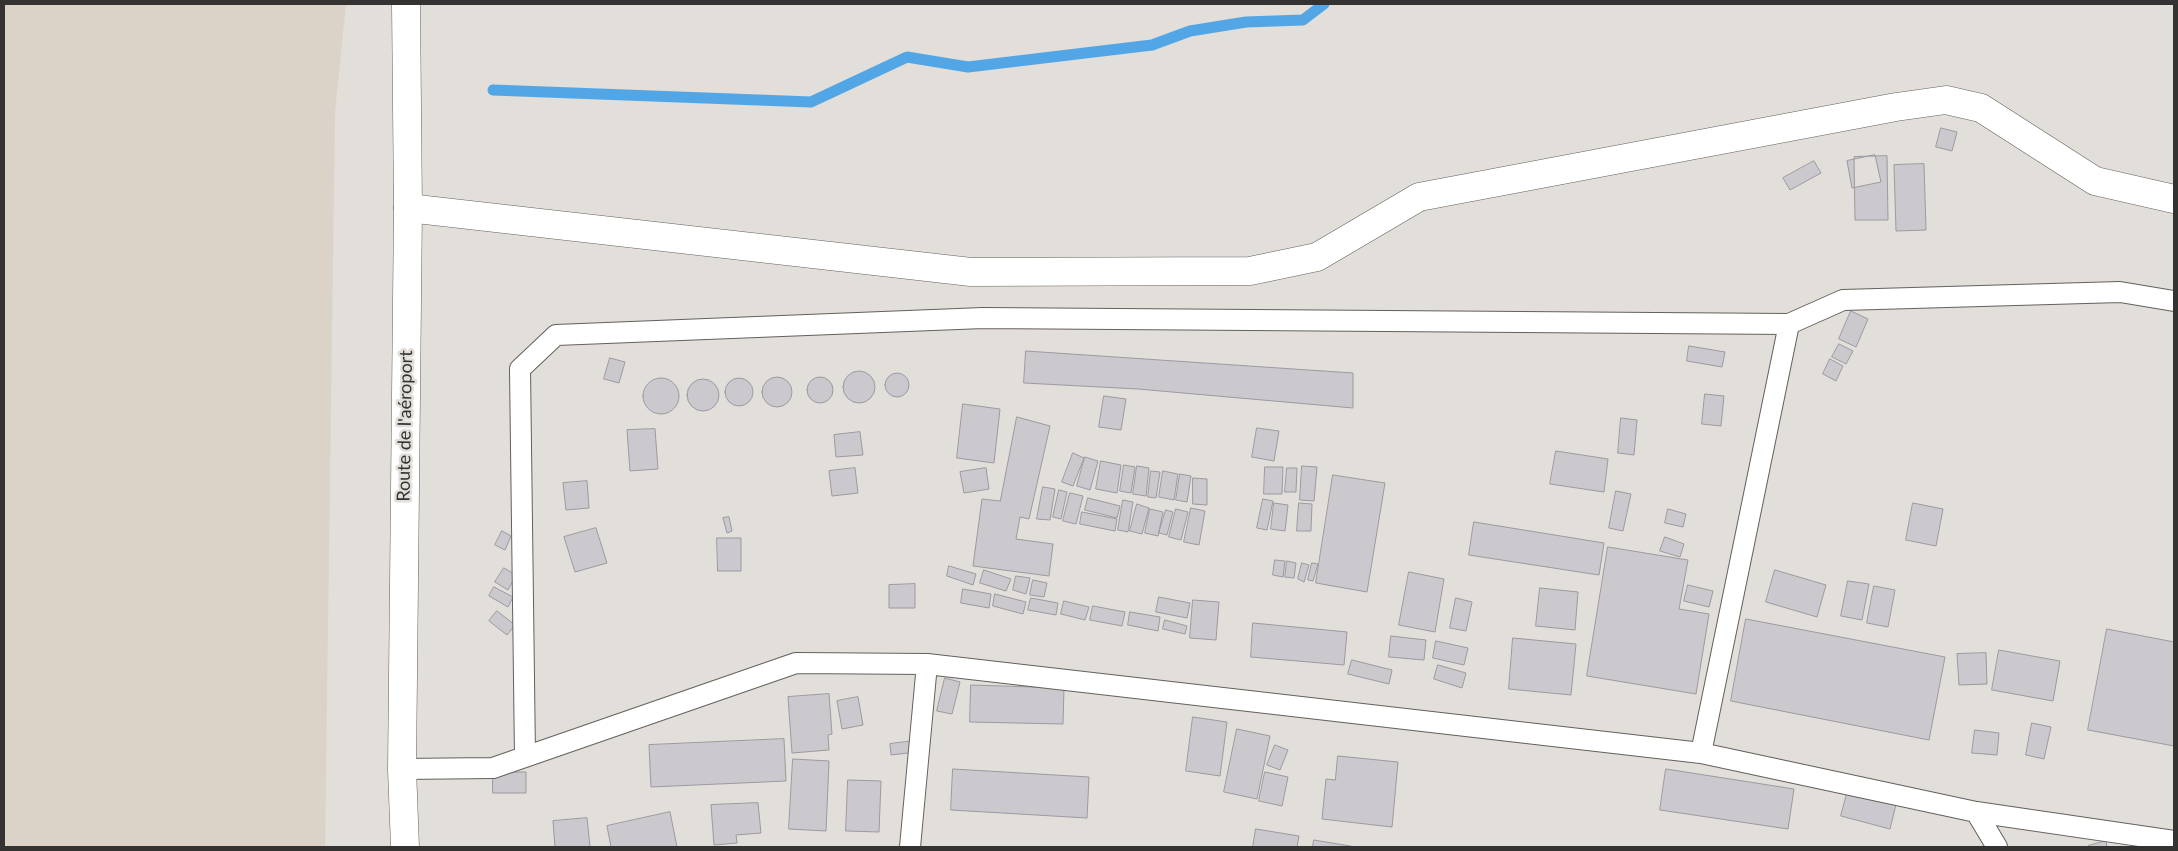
<!DOCTYPE html>
<meta charset="utf-8">
<style>
body{margin:0}
#map{position:relative;width:2178px;height:851px;overflow:hidden;background:#e2ded9;font-family:Lato,sans-serif}
canvas{display:block}
.frame{position:absolute;inset:0;border:5px solid #343331;pointer-events:none}
</style>
<div id="map">
<canvas width="2178" height="851"></canvas>
<div class="frame"></div>
</div>
<script>
const context = document.querySelector('canvas').getContext('2d');
context.lineJoin = 'round';
function fill(path, color) {
  context.fillStyle = color;
  context.fill(path, 'evenodd');
}
function stroke(path, color, width, dash) {
  context.strokeStyle = color;
  context.lineWidth = width;
  context.lineCap = dash ? 'butt' : 'round';
  context.setLineDash(dash || []);
  context.stroke(path);
}
function label(font, color, halo, rows, align = 'center') {
  context.font = font + ' Lato,sans-serif';
  context.lineWidth = 5;
  context.setLineDash([]);
  context.textBaseline = 'middle';
  context.strokeStyle = halo;
  context.fillStyle = color;
  for (const [text, x, y, turn = 0] of rows) {
    context.save();
    context.translate(x, y);
    context.rotate((+turn || 0) * Math.PI / 180);
    context.textAlign = isNaN(turn) ? turn : align;
    if (halo) context.strokeText(text, 0, 0);
    context.fillText(text, 0, 0);
    context.restore();
  }
}
fill(new Path2D(`
 M4 4H346L335 112 325 847H4Z`), '#dbd3c7');
stroke(new Path2D(`
 M493 90 811 102 907 57 968 67 1152 45 1190 31 1246 22 1303 20 1324 4`), '#53a6e5', 11);
const building = new Path2D(`
 M1941 128 1957 132 1952 151 1936 147Z
 M1875 155 1881 182 1852 188 1847 161Z
 M1887 156 1888 220H1855L1854 157Z
 M1814 161 1821 173 1790 190 1783 178Z
 M1924 164 1926 230 1896 231 1894 165Z
 M1851 311 1868 319 1856 347 1839 339Z
 M1839 344 1853 351 1846 364 1832 357Z
 M1689 346 1725 352 1722 367 1687 361Z
 M1026 351 1353 373V408L1138 389 1024 383Z
 M610 358 625 362 619 383 604 379Z
 M1830 359 1843 366 1836 381 1823 374Z
 M843 387a16 16 0 1 1 32 0a16 16 0 1 1-32 0Z
 M885 385a12 12 0 1 1 24 0a12 12 0 1 1-24 0Z
 M807 390a13 13 0 1 1 26 0a13 13 0 1 1-26 0Z
 M762 392a15 15 0 1 1 30 0a15 15 0 1 1-30 0Z
 M643 396a18 18 0 1 1 36 0a18 18 0 1 1-36 0Z
 M725 392a14 14 0 1 1 28 0a14 14 0 1 1-28 0Z
 M687 395a16 16 0 1 1 32 0a16 16 0 1 1-32 0Z
 M1705 394 1724 396 1721 426 1702 424Z
 M1104 396 1126 399 1121 430 1099 427Z
 M963 404 1000 409 994 463 957 458Z
 M1017 417 1050 426 1029 519 1020 517 1016 539 1053 544 1049 576 973 566 982 499 1000 501Z
 M1621 418 1637 420 1634 455 1618 453Z
 M1257 428 1279 431 1274 461 1252 457Z
 M655 429 658 469 630 471 627 430Z
 M860 432 863 455 836 457 834 435Z
 M1556 451 1608 459 1604 492 1550 484Z
 M1073 453 1084 458 1073 486 1062 482Z
 M1085 457 1098 461 1090 490 1077 486Z
 M1101 461 1121 465 1117 493 1096 489Z
 M1124 465 1135 467 1131 493 1120 491Z
 M1137 466 1149 468 1146 496 1133 494Z
 M1302 466 1317 467 1314 501 1300 500Z
 M1265 467H1283L1282 494H1264Z
 M855 468 858 493 832 496 829 471Z
 M986 468 989 489 964 493 960 472Z
 M1287 468H1297L1296 492H1285Z
 M1151 471 1160 472 1156 498 1148 497Z
 M1163 471 1178 474 1174 500 1159 497Z
 M1180 474 1191 476 1187 502 1176 500Z
 M1333 475 1385 483 1367 592 1316 583Z
 M1193 478 1207 479V505L1193 504Z
 M587 481 589 508 566 510 563 483Z
 M1043 487 1055 489 1050 520 1037 519Z
 M1059 490 1067 492 1061 519 1053 517Z
 M1616 491 1631 494 1623 531 1609 528Z
 M1070 493 1083 496 1076 524 1063 521Z
 M1088 498 1120 506 1117 518 1085 510Z
 M1263 499 1273 501 1267 530 1257 528Z
 M1123 500 1133 502 1128 532 1118 530Z
 M1274 503 1288 505 1285 531 1271 529Z
 M1299 503 1312 504 1311 531H1297Z
 M1913 503 1943 509 1936 546 1906 540Z
 M1137 504 1149 508 1142 534 1130 531Z
 M1191 508 1205 511 1199 545 1184 542Z
 M1150 509 1163 512 1158 536 1145 533Z
 M1176 509 1188 512 1181 540 1169 537Z
 M1668 509 1686 514 1683 527 1665 523Z
 M1166 510 1173 512 1167 535 1159 533Z
 M1082 512 1117 519 1115 531 1080 524Z
 M729 517 732 531 727 533 723 518Z
 M1474 522 1604 543 1599 575 1469 555Z
 M596 528 607 563 575 572 564 537Z
 M502 531 511 536 505 550 495 545Z
 M1665 537 1684 544 1680 557 1660 551Z
 M717 538H741V571H718Z
 M1608 547 1688 560 1679 609 1709 614 1696 694 1587 676Z
 M1275 560 1285 561 1283 577 1273 575Z
 M1287 561 1296 563 1294 578 1285 577Z
 M1302 563 1309 565 1304 582 1298 579Z
 M1312 563 1318 564 1313 581 1308 580Z
 M949 566 976 574 973 585 947 576Z
 M504 568 516 575 508 590 495 582Z
 M984 570 1011 579 1006 591 980 583Z
 M1775 570 1826 585 1817 617 1766 602Z
 M1409 572 1444 579 1435 632 1399 625Z
 M1016 576 1030 578 1026 594 1013 590Z
 M1033 580 1047 583 1044 597 1030 595Z
 M1848 581 1869 584 1862 620 1841 616Z
 M915 584V608H889V585Z
 M1688 585 1713 591 1709 607 1684 601Z
 M1874 586 1895 590 1888 627 1867 623Z
 M494 587 513 597 508 607 489 596Z
 M1540 588 1578 592 1575 630 1536 626Z
 M963 589 991 594 989 608 961 603Z
 M995 594 1026 602 1023 614 993 606Z
 M1159 597 1190 603 1187 618 1156 612Z
 M1031 598 1058 603 1056 615 1028 610Z
 M1456 598 1472 602 1466 631 1450 628Z
 M1193 600 1219 602 1216 640 1190 638Z
 M1064 601 1089 607 1085 620 1061 614Z
 M1093 606 1125 612 1122 626 1090 620Z
 M497 611 515 625 507 635 489 621Z
 M1130 612 1160 617 1158 631 1128 625Z
 M1746 619 1945 657 1929 740 1731 701Z
 M1165 620 1187 626 1185 634 1163 629Z
 M1253 623 1347 632 1344 665 1251 657Z
 M2107 629 2174 642V746L2088 730Z
 M1391 636 1426 640 1424 660 1389 657Z
 M1513 638 1576 644 1571 695 1509 689Z
 M1436 641 1468 648 1464 665 1433 658Z
 M1999 650 2060 661 2053 701 1992 690Z
 M1986 653 1987 684 1959 685 1957 654Z
 M1352 660 1392 670 1389 684 1348 674Z
 M1438 665 1466 673 1462 688 1434 679Z
 M945 678 960 682 952 714 937 711Z
 M971 685 1064 688 1063 724 970 722Z
 M829 694 832 734 828 735 829 750 792 753 788 697Z
 M858 697 863 725 842 729 837 701Z
 M1193 717 1227 722 1220 776 1186 771Z
 M2032 723 2051 727 2044 759 2026 755Z
 M1237 729 1270 736 1257 799 1224 792Z
 M1975 730 1999 733 1997 755 1972 753Z
 M784 739 786 781 651 787 649 745Z
 M914 741 916 752 891 755 890 744Z
 M1275 745 1288 750 1280 770 1267 765Z
 M1338 756 1398 762 1392 827 1322 819 1326 779 1335 780Z
 M793 759 829 761 826 831 789 829Z
 M953 769 1089 777 1087 818 951 810Z
 M1666 769 1794 789 1788 829 1660 810Z
 M493 772H526V793H493Z
 M1265 772 1288 777 1282 806 1259 801Z
 M1851 779 1899 792 1890 829 1841 816Z
 M848 780 881 781 879 832 846 831Z
 M758 803 761 833 736 835 737 843 714 845 711 805Z
 M670 812 677 847H611L607 826Z
 M587 818 590 847H555L553 821Z
 M1256 829 1299 836 1297 847H1253Z
 M1314 840 1356 847H1313Z
 M2106 841 2107 847H2088V846Z`);
fill(building, '#cbc8ce');
stroke(building, '#9c999f', 1);
const service = new Path2D(`
 M1701 753 1789 324
 M525 757 520 369 556 335 983 318 1789 324 1843 300 2120 292 2174 301
 M402 769 493 768 796 663 927 664 1701 753 1976 812 1997 847
 M1976 812 2174 841
 M910 847 927 664`);
const minor = new Path2D(`
 M408 208 971 272 1250 271 1317 257 1419 197 1896 107 1946 100 1981 108 2095 181 2174 199`);
const tertiary = new Path2D(`
 M405 847 402 769 408 208 406 4`);
stroke(service, '#64615c', 22);
stroke(minor, '#64615c', 29);
stroke(tertiary, '#64615c', 29);
stroke(service, '#fff', 20);
stroke(minor, '#fff', 28);
stroke(tertiary, '#fff', 28);
label('18px', '#343331', '#e2ded9', [
 ["Route de l'aéroport",405,426,-89]
]);
</script>
